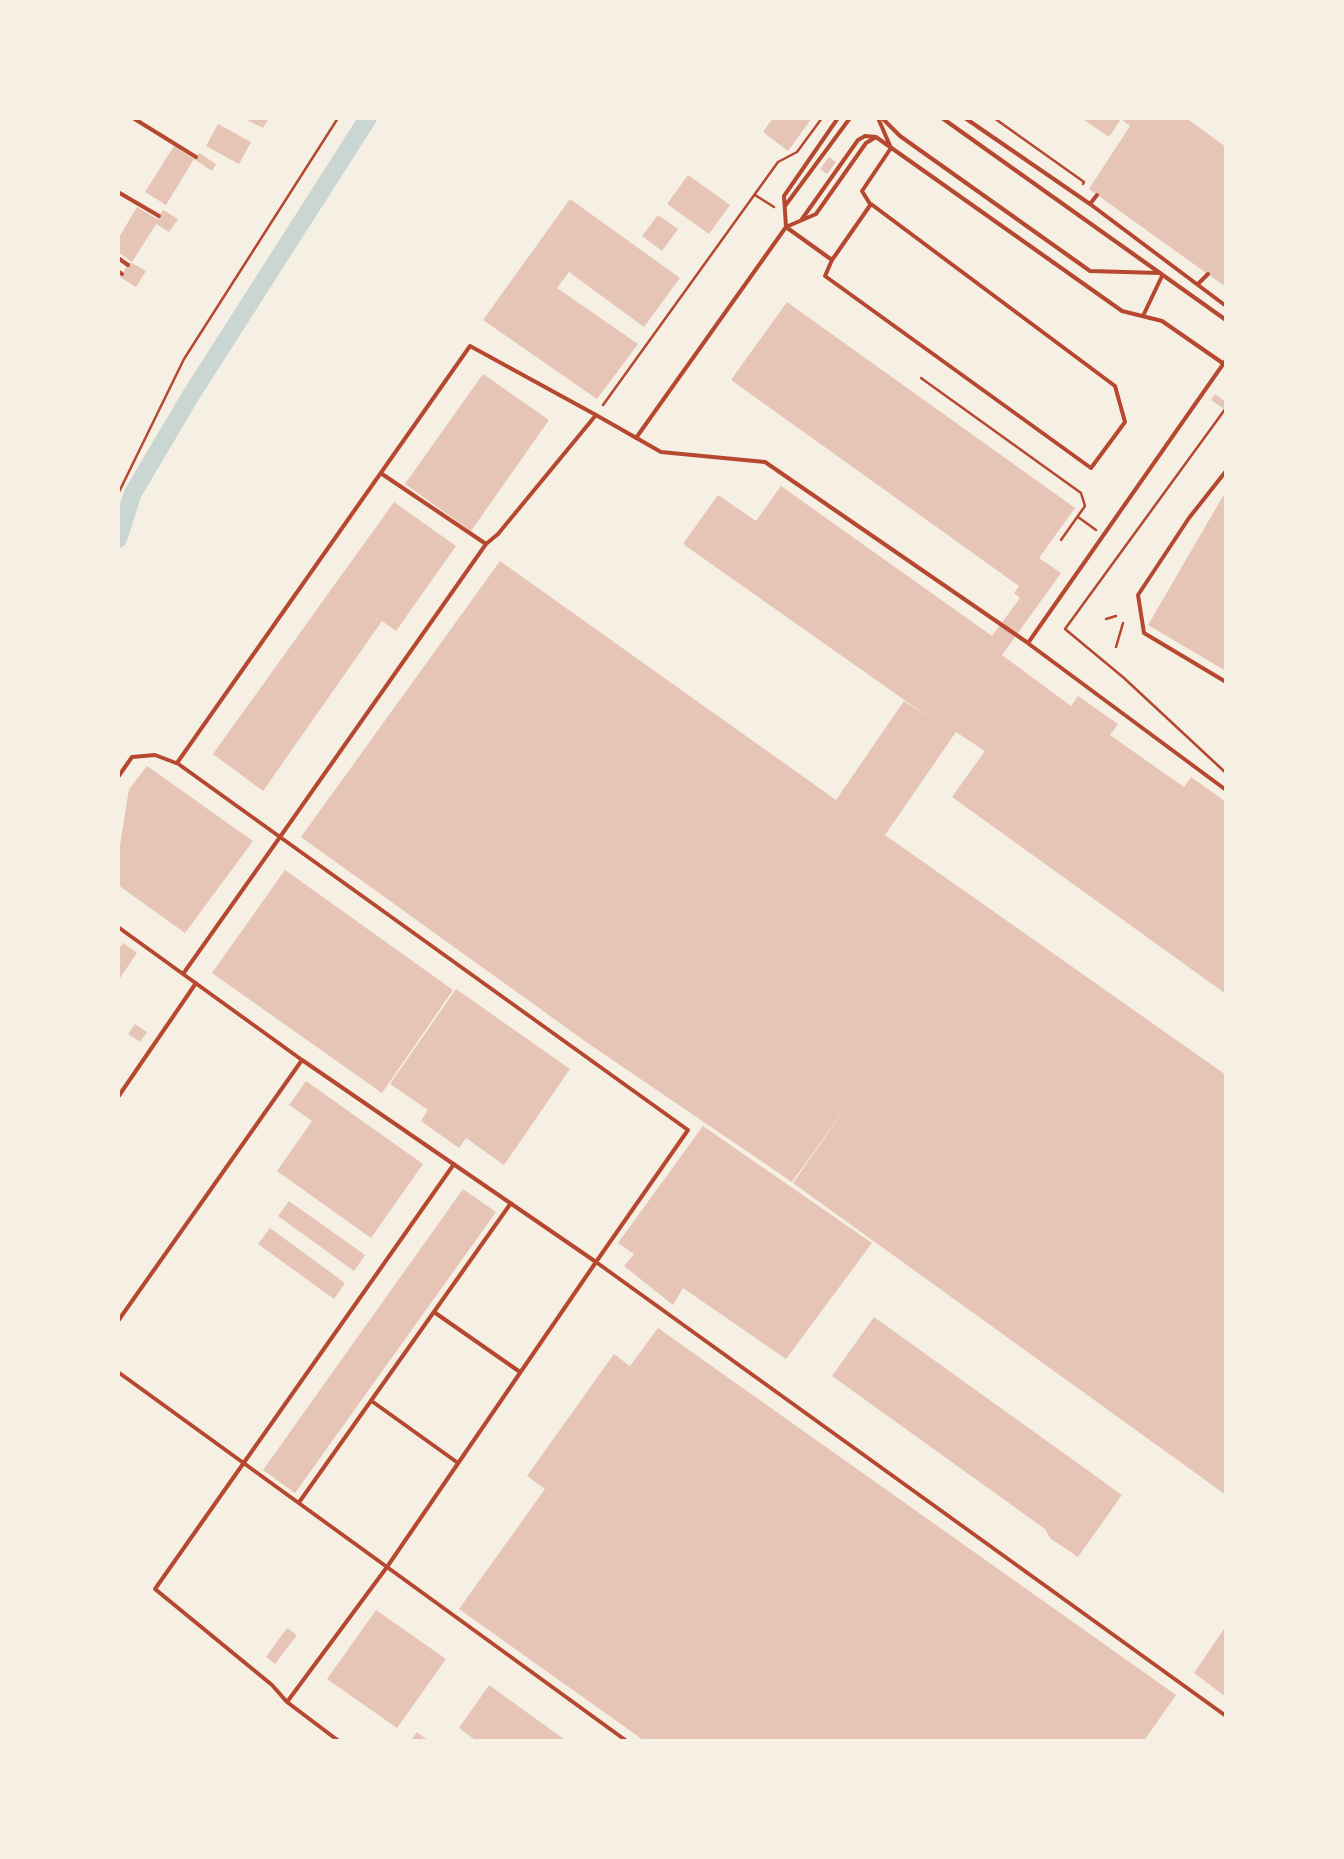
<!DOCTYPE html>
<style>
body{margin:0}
#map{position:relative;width:1344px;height:1859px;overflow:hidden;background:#f6efe4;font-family:"DejaVu Sans",sans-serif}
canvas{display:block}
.frame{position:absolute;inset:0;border:120px solid #f6efe4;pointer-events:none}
</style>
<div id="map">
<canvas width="1344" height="1859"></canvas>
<div class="frame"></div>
</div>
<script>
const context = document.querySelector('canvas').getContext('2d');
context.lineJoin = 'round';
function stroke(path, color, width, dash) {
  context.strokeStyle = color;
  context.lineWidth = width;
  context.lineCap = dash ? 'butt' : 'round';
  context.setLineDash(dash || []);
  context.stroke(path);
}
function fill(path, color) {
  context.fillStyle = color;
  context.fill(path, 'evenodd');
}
stroke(new Path2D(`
 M118 539 133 493 191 395 368 118`), '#c9d6d2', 18);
fill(new Path2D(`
 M243 118H269L263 128Z
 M773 118H812L788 151 763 132Z
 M1081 118H1186L1226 147V281L1223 285 1089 189 1130 126 1121 119 1109 137Z
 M218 124 251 142 239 164 206 146Z
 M174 146 194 159 166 205 145 192Z
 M199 153 216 164 212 171 194 159Z
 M829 157 836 162 827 174 820 169Z
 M688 175 730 205 709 234 667 204Z
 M570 199 680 278 644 327 569 272 557 288 638 344 597 399 483 320Z
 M137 207 157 219 163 210 178 219 169 232 156 224 132 262 118 252V239Z
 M658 215 678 229 662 251 642 236Z
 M130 262 146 271 136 287 120 277Z
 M787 302 1075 508 1039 558 1061 573 1002 655 1071 706 1078 696 1118 724 1110 735 1184 787 1191 777 1226 802V994L952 797 985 751 956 732 885 835 1226 1075V1495L793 1183 853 1097 792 1182 589 1044 301 837 500 561 836 800 904 701 930 718 683 544 718 495 756 521 781 486 992 636 1020 598 1014 593 1019 586 731 380Z
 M483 374 549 420 471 531 405 484Z
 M1215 394 1226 402 1224 409 1211 400Z
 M1226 491V671L1148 625Z
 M394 502 456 546 396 631 382 621 263 791 213 754Z
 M147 766 253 841 185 933 118 885V858L129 789Z
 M285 870 453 990 382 1093 212 973Z
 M123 943 137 953 118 981V950Z
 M456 989 570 1069 504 1165 466 1138 459 1148 421 1121 428 1110 390 1084Z
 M135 1024 147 1032 140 1042 128 1034Z
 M306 1081 423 1164 371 1238 277 1171 312 1121 289 1105Z
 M703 1126 872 1243 786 1359 683 1288 673 1305 624 1266 634 1254 618 1243Z
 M463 1189 496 1212 295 1493 263 1470Z
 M289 1201 365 1255 354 1271 278 1216Z
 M270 1228 345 1283 334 1299 258 1244Z
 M874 1317 1122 1495 1078 1557 1050 1538 1045 1529 832 1376Z
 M658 1328 1176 1695 1143 1742H646L459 1609 545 1489 527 1476 614 1354 630 1366Z
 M376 1610 446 1659 397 1728 327 1679Z
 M1226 1626V1697L1194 1673Z
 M287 1628 297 1635 275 1664 266 1657Z
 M489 1685 568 1742H478L459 1728Z
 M417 1732 430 1742H410Z`), '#e6c5b7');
stroke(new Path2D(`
 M994 118 1084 182 1083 184
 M755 195 774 207
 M921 378 1081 493 1085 506 1061 540
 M603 405 778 162 797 152 822 118
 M1226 408 1065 629 1124 678 1226 773
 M118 494 184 359 338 118
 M1078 517 1096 530
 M1106 619 1116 616
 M1116 647 1123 623`), '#b5482f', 2.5);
stroke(new Path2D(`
 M133 118 196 157
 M882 118 900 136 1090 271 1159 273
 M942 118 1226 320
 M965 118 1090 204 1226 306
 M118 192 159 216
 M870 204 862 191 891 148 878 118
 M1090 204 1097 195
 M785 206 850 118
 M802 219 858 140 865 136 876 137 1122 311 1162 321 1224 364
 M118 258 128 265
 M832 260 825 276 1091 468 1125 422 1115 386 871 204 832 260 786 227 784 196 838 118
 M118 271 122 274
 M1198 284 1208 274
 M1143 316 1162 276
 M596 415 470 346 177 763 280 837 486 544 498 534 596 415 661 452 765 462 1028 643 1226 360
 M636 438 786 227 816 214 866 143 876 137
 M1226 471 1189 518 1138 595 1144 633 1226 682
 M382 474 486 544
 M1029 644 1226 790
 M118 777 132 757 155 755 176 763
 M118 927 183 974
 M118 1097 196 983
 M434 1312 520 1372
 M118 1321 302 1060 183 974 280 837 688 1130 596 1262 302 1060
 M118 1372 387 1567 287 1702
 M373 1402 458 1463
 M300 1501 511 1203
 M340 1742 287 1702 272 1685 155 1589 454 1164
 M628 1742 387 1567 596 1262 1226 1716`), '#b5482f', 4);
</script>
